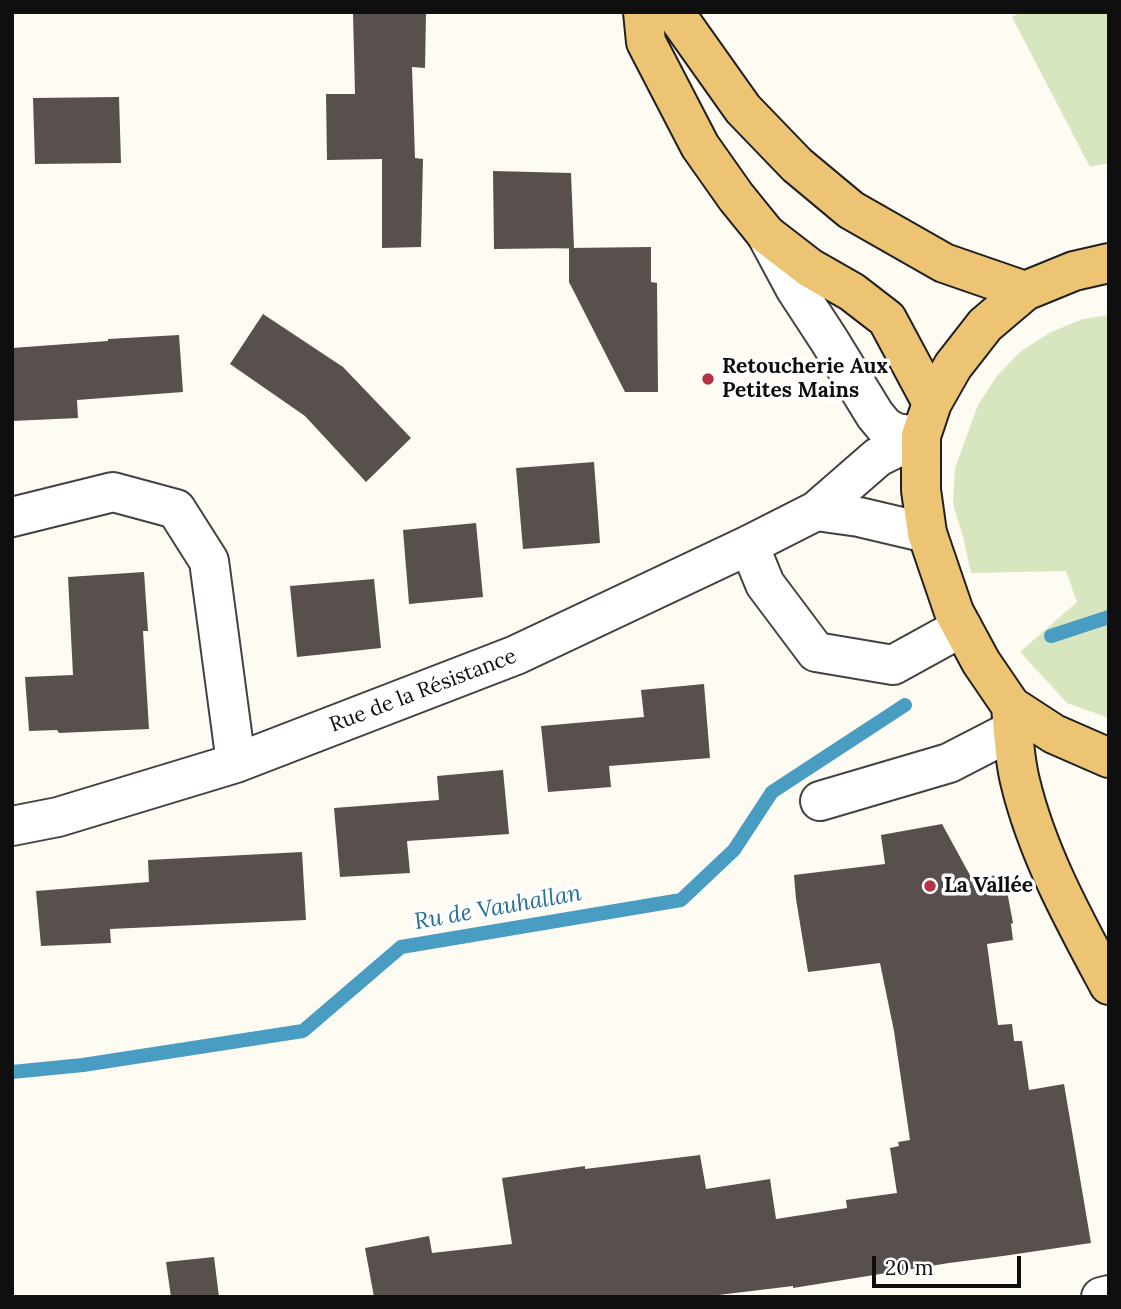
<!DOCTYPE html>
<meta charset="utf-8">
<style>
body{margin:0}
#map{position:relative;width:1121px;height:1309px;overflow:hidden;background:#fefbf3;font-family:Lora,serif}
canvas{display:block}
.frame{position:absolute;inset:0;border:14px solid #0f0f0f;pointer-events:none}
.scale{position:absolute;left:872px;top:1256px;width:149px;height:32px;box-sizing:border-box;border:4px solid #0f0f0f;border-top:0;padding-left:9px;font-size:21px;line-height:24px;white-space:nowrap;color:#0f0f0f;-webkit-text-stroke:5px #fff;paint-order:stroke}
</style>
<div id="map">
<canvas width="1121" height="1309"></canvas>
<div class="frame"></div>
<div class="scale">20 m</div>
</div>
<script>
const context = document.querySelector('canvas').getContext('2d');
context.lineJoin = 'round';
function fill(path, color) {
  context.fillStyle = color;
  context.fill(path, 'evenodd');
}
function stroke(path, color, width, dash) {
  context.strokeStyle = color;
  context.lineWidth = width;
  context.lineCap = dash ? 'butt' : 'round';
  context.setLineDash(dash || []);
  context.stroke(path);
}
function label(font, color, halo, rows, align = 'center') {
  context.font = font + ' Lora,serif';
  context.lineWidth = 7;
  context.setLineDash([]);
  context.textBaseline = 'middle';
  context.strokeStyle = halo;
  context.fillStyle = color;
  for (const [text, x, y, turn = 0] of rows) {
    context.save();
    context.translate(x, y);
    context.rotate((+turn || 0) * Math.PI / 180);
    context.textAlign = isNaN(turn) ? turn : align;
    if (halo) context.strokeText(text, 0, 0);
    context.fillText(text, 0, 0);
    context.restore();
  }
}
fill(new Path2D(`
 M1020 12H1109V163L1090 167 1012 17Z
 M1109 315V718L1067 703 1020 652 1077 602 1066 571 971 573 963 537 953 504 955 468 978 405 997 376 1021 351 1051 332 1083 319Z`), '#d7e6bf');
stroke(new Path2D(`
 M1051 636 1109 617
 M12 1072 83 1065 303 1031 401 947 681 900 734 850 772 792 905 705`), '#499dc2', 14);
fill(new Path2D(`
 M353 13H426L425 68 412 67 415 158 423 159 421 247 382 248V159L327 160 326 94H355Z
 M119 97 121 163 35 164 33 98Z
 M493 171 571 173 574 248 494 249Z
 M651 247V282L657 283 658 392H625L569 282V248Z
 M263 314 343 367 411 438 366 482 305 416 230 364Z
 M179 335 183 392 77 400 78 418 12 421V348L108 341V339Z
 M594 462 600 543 523 549 516 468Z
 M476 523 483 597 409 604 403 530Z
 M144 572 148 631H143L149 729 59 733 57 730 29 731 25 677 73 675 68 577Z
 M374 579 381 648 297 657 290 586Z
 M704 684 710 758 609 766 611 787 548 792 541 726 644 717 641 690Z
 M503 770 509 834 407 841 410 873 340 877 334 808 439 800 437 776Z
 M942 824 971 877 1004 875 1013 923 1011 924 1013 940 987 944 998 1025 1012 1024 1014 1041H1022L1029 1090 1064 1084 1091 1243 1003 1256 949 1263 793 1288V1286L702 1297H374L365 1248 429 1236 432 1253 512 1244 502 1178 585 1166V1169L700 1155 706 1189 770 1179 776 1219 847 1208 846 1200 897 1193 890 1148 899 1146 898 1142 910 1140 894 1031 880 963 808 972 796 899 794 875 885 864 881 835Z
 M302 852 306 920 110 929 111 943 41 946 36 891 149 882 148 860Z
 M214 1257 219 1297H171L166 1262Z`), '#57504d');
const minor = new Path2D(`
 M766 234 795 288 829 340 875 415 885 427 896 433 921 436
 M816 511 859 517 927 533
 M12 517 113 492 176 509 209 561 236 763
 M749 545 765 584 816 652 893 665 962 627
 M820 801 949 763 1013 730
 M12 826 58 817 236 763 516 655 749 545 816 511 878 457 921 436
 M1101 1297 1109 1295`);
const major = new Path2D(`
 M643 12 646 42 700 146 736 197 766 234 810 268 852 292 887 319 932 403
 M672 12 677 16 743 109 797 165 851 210 944 263 1025 291
 M1109 263 1074 271 1025 291 985 325 953 366 932 403 921 436V490L927 533 954 612 981 662 1011 706 1054 734 1109 758
 M1011 706C1013 730 1014 757 1020 781 1037 853 1074 920 1109 985`);
stroke(minor, '#424242', 42);
stroke(major, '#202020', 42);
stroke(minor, '#fff', 38);
stroke(major, '#ecc474', 38);
for (const [x, y, r, color] of [
 [708,379,7,"#b43345"],
 [930,886,7,"#b43345"]
]) {
  const dot = new Path2D();
  dot.arc(x, y, r, 0, 2 * Math.PI);
  context.fillStyle = color;
  context.fill(dot);
  stroke(dot, '#fff', 2.5);
}
label('bold 21px', '#0f0f0f', '#fff', [
 ["Retoucherie Aux",722,367],
 ["Petites Mains",722,391],
 ["La Vallée",944,886]
], 'left');
label('21px', '#0f0f0f', '#fff', [
 ["Rue de la Résistance",423,691,-21]
]);
label('italic 23px', '#236f97', '#fff', [
 ["Ru de Vauhallan",498,908,-10]
]);
</script>
